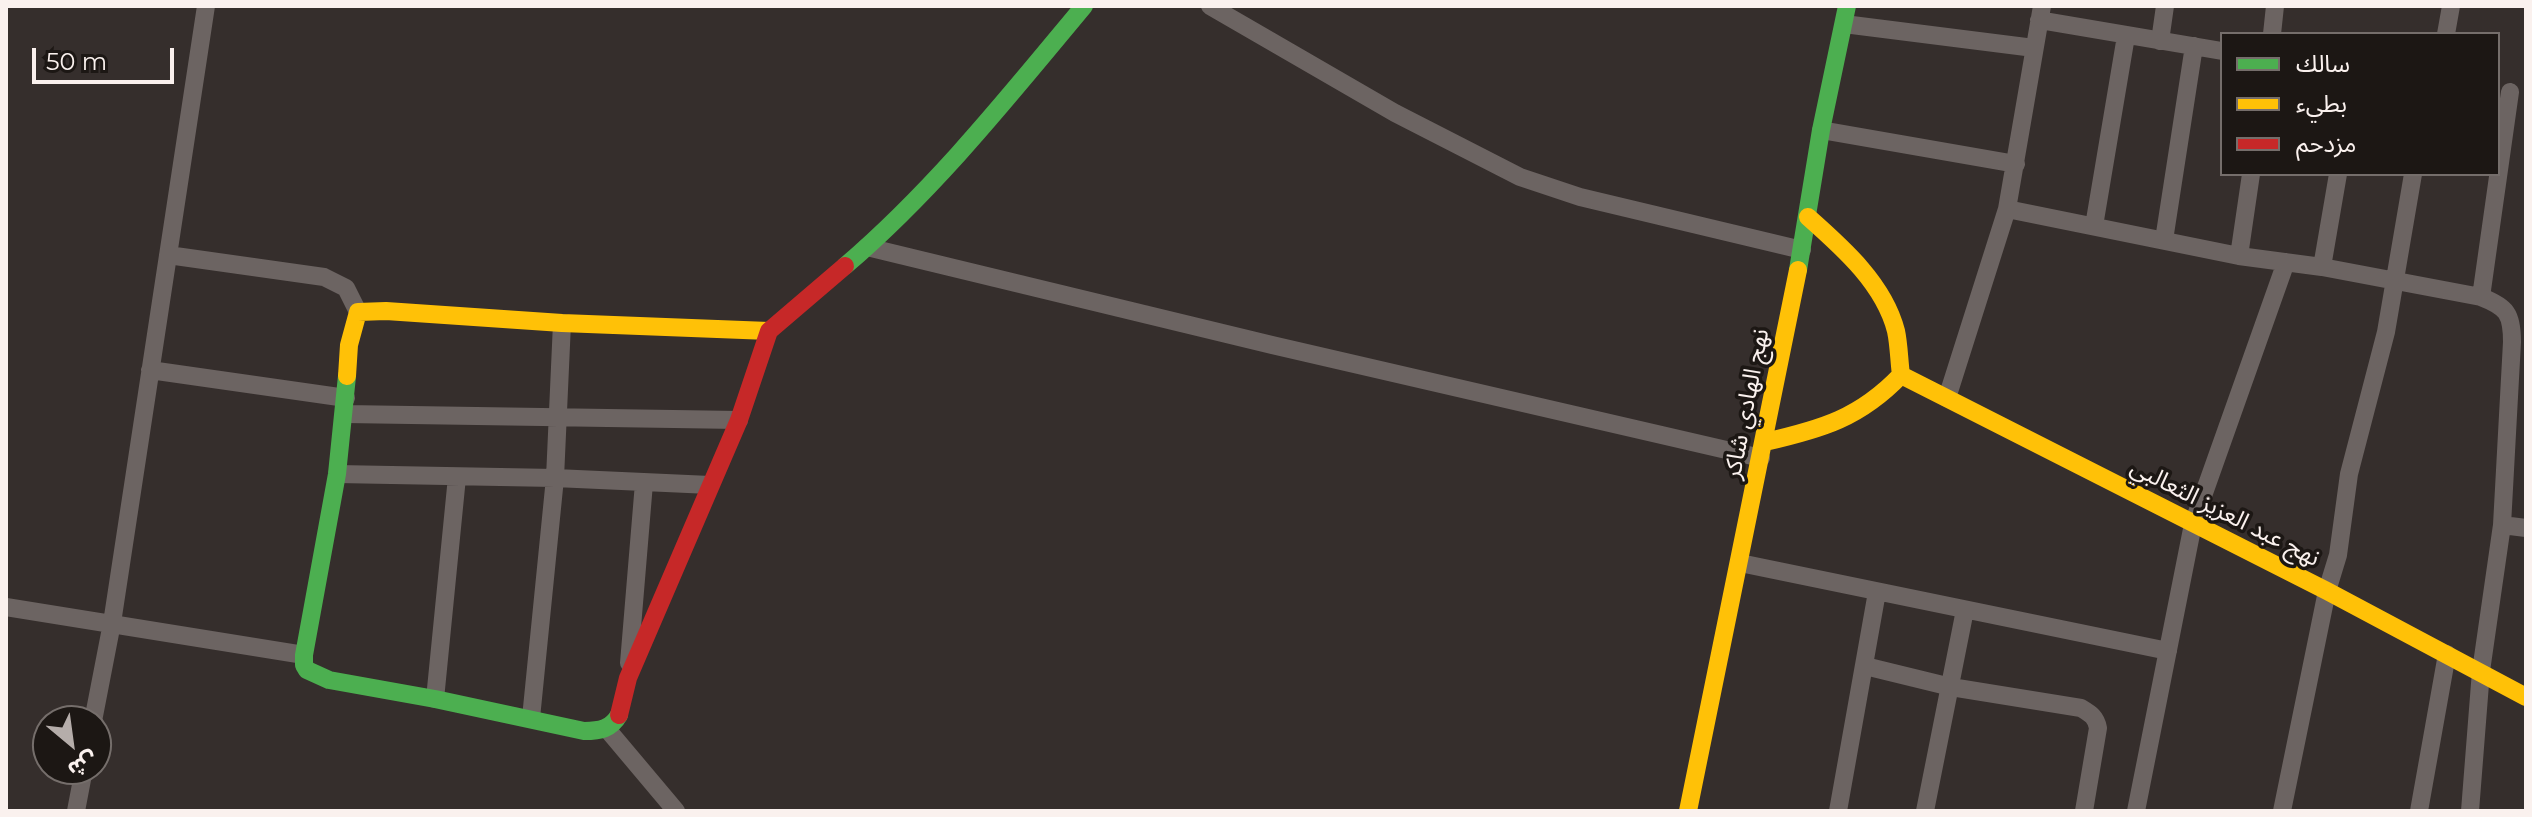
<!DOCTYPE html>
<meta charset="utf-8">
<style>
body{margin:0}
#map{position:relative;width:2532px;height:817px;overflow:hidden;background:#352e2c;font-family:Montserrat,"Noto Sans Arabic",sans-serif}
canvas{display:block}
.frame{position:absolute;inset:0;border:8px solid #faf1ee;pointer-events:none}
.legend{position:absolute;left:2220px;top:32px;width:280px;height:144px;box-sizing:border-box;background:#1c1714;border:2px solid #756e6b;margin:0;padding:10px 14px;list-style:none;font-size:24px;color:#faf1ee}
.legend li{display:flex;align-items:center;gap:16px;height:40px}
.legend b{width:40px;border:2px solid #756e6b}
.north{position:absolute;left:32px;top:705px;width:80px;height:80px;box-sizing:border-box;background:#1c1714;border:2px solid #756e6b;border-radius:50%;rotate:151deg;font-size:22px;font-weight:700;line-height:32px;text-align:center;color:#faf1ee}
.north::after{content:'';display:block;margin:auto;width:28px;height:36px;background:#b5adaa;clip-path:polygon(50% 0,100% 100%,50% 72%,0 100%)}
.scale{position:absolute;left:32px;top:48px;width:142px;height:36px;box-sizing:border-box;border:4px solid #faf1ee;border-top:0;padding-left:10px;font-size:24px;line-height:28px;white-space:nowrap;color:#faf1ee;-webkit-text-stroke:6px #1c1714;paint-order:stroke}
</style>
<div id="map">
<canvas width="2532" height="817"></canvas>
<div class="frame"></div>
<ul class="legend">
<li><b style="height:10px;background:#4caf50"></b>سالك</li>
<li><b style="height:10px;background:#ffc107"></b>بطيء</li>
<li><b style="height:10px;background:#c62828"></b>مزدحم</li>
</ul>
<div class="north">ش</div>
<div class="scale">50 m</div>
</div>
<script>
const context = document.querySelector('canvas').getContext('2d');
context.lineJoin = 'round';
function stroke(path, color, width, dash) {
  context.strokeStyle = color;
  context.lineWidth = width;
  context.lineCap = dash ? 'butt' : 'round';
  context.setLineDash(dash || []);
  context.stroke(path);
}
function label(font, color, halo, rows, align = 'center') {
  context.font = font + ' Montserrat,"Noto Sans Arabic",sans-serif';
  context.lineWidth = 7;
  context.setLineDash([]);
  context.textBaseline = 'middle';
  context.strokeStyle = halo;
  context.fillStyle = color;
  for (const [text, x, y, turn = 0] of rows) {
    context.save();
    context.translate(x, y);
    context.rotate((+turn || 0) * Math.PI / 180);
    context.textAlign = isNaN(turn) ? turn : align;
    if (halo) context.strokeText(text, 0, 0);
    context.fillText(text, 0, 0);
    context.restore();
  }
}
stroke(new Path2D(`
 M1210 6 1395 113 1520 177 1580 197 1802 250
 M2039 20 2222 51
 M1844 24 2034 48
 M2272 34 2275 6
 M2446 34 2451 6
 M2160 41 2165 6
 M1821 130 2016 164
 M2007 209 2239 256 2322 267 2481 297C2507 307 2512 314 2512 342L2502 525 2481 671 2470 811
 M2094 226 2126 36
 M2164 240 2194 46
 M867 247 1272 345 1761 458
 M168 255 324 277 346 288 358 312
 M2239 256 2251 174
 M2322 267 2338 174
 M2481 297 2510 92
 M150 370 346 398
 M1947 398 2007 209 2042 6
 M345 414 739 420
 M337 474 555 478 710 485
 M2502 525 2526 528
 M1740 563 2168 651
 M6 607 304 655
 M629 663 644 483
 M1865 666 1951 687 2081 708C2091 714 2096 717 2098 728L2084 811
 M435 699 457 477
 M531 718 555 478 562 323
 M93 721 112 623 206 6
 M607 729 676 811
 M76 811 84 769
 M1838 811 1877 592
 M1925 811 1965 610
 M2136 811 2193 524 2286 262
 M2282 811 2327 591 2338 555 2349 474 2386 332 2413 174
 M2419 811 2447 654`), '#6c6462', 18);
stroke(new Path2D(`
 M845 266C935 189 1009 96 1084 6
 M1798 270 1821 130 1847 6
 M347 376 337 474 304 655V665L307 670 329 680 435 699 584 731C600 731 611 729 619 715`), '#4caf50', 18);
stroke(new Path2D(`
 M1901 375 2327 591 2526 697
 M347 376 349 345 358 312 386 311 562 323 769 331
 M1765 442C1822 429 1860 418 1901 375 1899 360 1899 345 1896 331 1884 284 1843 248 1808 217
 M1688 811 1798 270`), '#ffc107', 18);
stroke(new Path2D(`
 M619 715 628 678 739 420 769 331 845 266`), '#c62828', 18);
label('24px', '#faf1ee', '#1c1714', [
 ["نهج الهادي شاكر",1747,404,-79],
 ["نهج عبد العزيز الثعالبي",2225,513,27]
]);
</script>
